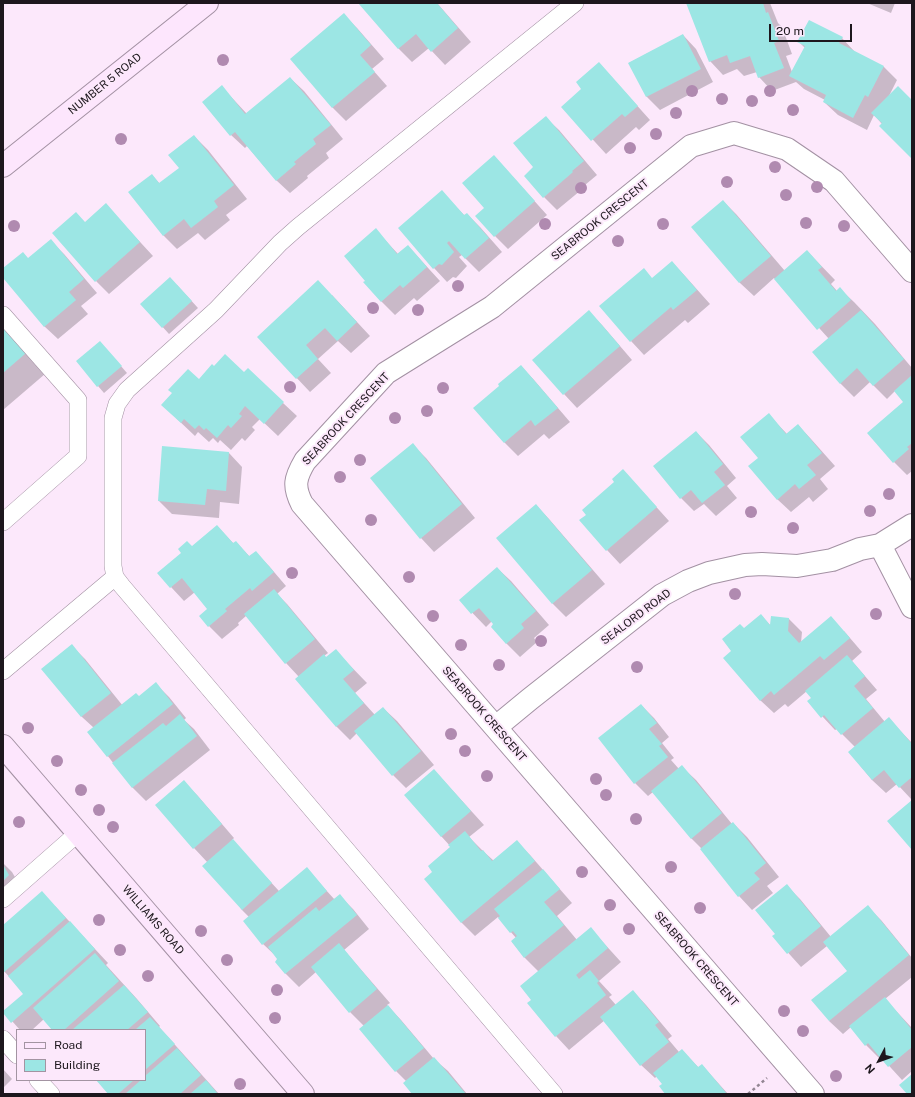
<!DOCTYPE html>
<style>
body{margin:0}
#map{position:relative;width:915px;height:1097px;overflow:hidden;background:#fce8fb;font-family:"Public Sans",sans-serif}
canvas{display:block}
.frame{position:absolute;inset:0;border:4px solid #1d171d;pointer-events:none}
.legend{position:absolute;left:16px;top:1029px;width:130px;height:52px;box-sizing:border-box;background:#fce8fb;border:1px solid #a394a2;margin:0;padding:5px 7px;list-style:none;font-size:12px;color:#1d171d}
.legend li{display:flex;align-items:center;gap:8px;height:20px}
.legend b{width:20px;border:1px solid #a394a2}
.north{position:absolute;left:859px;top:1041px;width:40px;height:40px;-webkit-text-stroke:3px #fce8fb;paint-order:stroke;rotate:229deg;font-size:11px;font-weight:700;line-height:16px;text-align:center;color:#1d171d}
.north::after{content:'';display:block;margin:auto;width:14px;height:18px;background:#1d171d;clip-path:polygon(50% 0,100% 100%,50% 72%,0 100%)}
.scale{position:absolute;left:769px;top:24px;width:83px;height:18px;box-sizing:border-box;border:2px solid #1d171d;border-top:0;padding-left:5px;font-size:12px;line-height:14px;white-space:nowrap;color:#1d171d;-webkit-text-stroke:3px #fce8fb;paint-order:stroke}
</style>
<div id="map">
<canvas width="915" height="1097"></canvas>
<div class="frame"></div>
<ul class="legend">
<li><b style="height:5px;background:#fde6fd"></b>Road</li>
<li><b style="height:11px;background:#9ce6e4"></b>Building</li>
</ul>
<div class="north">N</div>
<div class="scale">20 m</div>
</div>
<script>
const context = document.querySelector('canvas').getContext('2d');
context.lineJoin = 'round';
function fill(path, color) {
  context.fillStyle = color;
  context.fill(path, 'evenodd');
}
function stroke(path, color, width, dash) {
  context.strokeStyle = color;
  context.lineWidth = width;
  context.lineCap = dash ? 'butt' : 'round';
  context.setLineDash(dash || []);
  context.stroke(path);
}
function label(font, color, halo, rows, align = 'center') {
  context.font = font + ' "Public Sans",sans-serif';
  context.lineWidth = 4;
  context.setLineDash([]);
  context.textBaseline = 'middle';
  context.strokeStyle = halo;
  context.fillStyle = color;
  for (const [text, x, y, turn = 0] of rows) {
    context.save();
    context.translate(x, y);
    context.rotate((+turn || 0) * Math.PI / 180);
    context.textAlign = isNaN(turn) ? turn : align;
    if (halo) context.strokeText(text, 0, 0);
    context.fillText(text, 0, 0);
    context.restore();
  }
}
fill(new Path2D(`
 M359 3H437L471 42 445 65 429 48 412 62 399 49Z
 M687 3H770L778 23 782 27 792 54 786 56 792 72 805 48 799 42 842 38 855 52 884 67 897 80 889 96 912 101V158L874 115 867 130 838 115 824 102 825 100 804 89 796 82 772 91 759 77 757 72 744 76 737 69 723 75 710 61Z
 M867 3H895L891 13Z
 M344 15 357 28 384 59 372 69 387 86 346 121 333 108 292 59Z
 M683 35 696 49 713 82 660 110 647 97 629 63Z
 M599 63 650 120 639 130 636 127 606 154 563 107 583 89Z
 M290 78 304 91 343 139 326 153 329 158 307 176 308 178 290 193 276 180 247 146 245 148 231 135 222 87 247 114Z
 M545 117 559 130 597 175 585 185 586 186 557 210 544 197 535 168Z
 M194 136 208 150 247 199 226 215 230 220 205 240 198 233 177 249 164 236 130 192 152 175 160 184 180 168Z
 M494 156 547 215 508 249 495 236 485 208Z
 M442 192 465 216 467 214 480 227 502 252 479 272 462 255 459 257 467 266 456 278 453 277 447 282 434 268 400 228Z
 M723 201 736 214 785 271 807 251 835 280 831 284 837 291 840 289 854 302 875 324 912 368V471L907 475 894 462 904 402 895 391 887 399 870 382 854 397 840 383 829 339 774 278 754 296 740 283 693 227Z
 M106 205 153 256 109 294 96 281Z
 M376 230 398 254 408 246 440 281 417 301 414 298 395 315 381 301Z
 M51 241 64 254 97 293 81 306 88 314 58 339 44 326 3 276V269L29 259Z
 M672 262 685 276 710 304 688 323 685 320 644 355 631 341 653 279Z
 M177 285 198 308 169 334 142 304Z
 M332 295 370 336 351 353 338 341 318 359 331 373 310 392 258 337Z
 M589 312 602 325 632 360 577 408 564 394Z
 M3 324 45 374 3 410Z
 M106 349 127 373 104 393 98 386Z
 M521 366 534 380 570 422 549 439 544 434 518 456 505 443 475 408 501 386Z
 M244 373 283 403 297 416 278 436 260 419 252 427 255 430 245 441 242 438 231 450 220 440 218 443 213 438 209 442 198 432 195 436 176 418 199 380Z
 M769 415 787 434 798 425 811 439 835 466 820 479 828 489 813 502 809 497 791 512 777 499 759 458Z
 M696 432 709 445 736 478 727 486 737 498 716 516 704 504 694 511 681 498Z
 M413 445 426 458 475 518 434 552 421 538 372 478Z
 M163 447 229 453 242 467 239 504 220 502 219 518 172 514 159 501Z
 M623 470 669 521 620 564 607 550 587 515 616 482Z
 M536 505 549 519 605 584 566 617 553 604 497 538Z
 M217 526 234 544 236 542 250 557 255 552 269 566 286 586 277 594 287 604 328 653 324 656 327 658 336 651 367 683 355 693 375 715 383 708 397 721 434 765 406 788 393 775 357 733 350 740 336 726 299 677 286 663 246 616 238 623 239 625 222 639 209 626V609L195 592 184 601 171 587 192 547Z
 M497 568 511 581 549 625 534 638 537 642 520 657 506 643 492 621 486 627 460 600Z
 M761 615 771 626 789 619 802 632 801 643 844 631 862 652 852 661 877 690 866 699 885 722 889 719 912 743V800L897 784 886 793 872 780 849 752 855 747 837 729 835 730 809 702 813 698 807 691 788 707 785 704 774 713 760 700 732 651 744 629Z
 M72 646 85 659 123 706 139 697 156 684 169 697 186 718 184 720 194 729 210 750 146 801 132 787 89 732 94 728 82 717 43 669Z
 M641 705 654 718 669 737 662 743 674 758 671 760 679 769 682 767 696 780 732 824 733 823 747 837 779 877 767 886 773 893 752 910 739 896 702 849 691 838 653 792 648 796 635 783Z
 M434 770 484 825 469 837 483 851 494 861 517 842 530 855 572 903 557 916 577 940 591 929 621 962 599 981 612 995 609 997 616 1005 633 991 646 1005 672 1036 668 1039 679 1052 682 1050 699 1068 702 1065 728 1094H666L663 1084 657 1076 655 1078 641 1065 605 1020 569 1050 556 1036 529 1003 532 1000 539 972 525 958 512 942 516 938 498 917 475 936 461 922 434 872 451 847 441 836Z
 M184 782 197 795 234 838 232 840 279 891 307 869 335 900 340 896 353 909 369 929 344 950 390 1003 387 1005 401 1020 434 1059 448 1071 467 1094H414L407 1082 396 1071 364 1026 350 1012 316 972 299 987 285 973 279 959 263 944 249 917 242 910 208 863 194 848Z
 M3 863 12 872 22 889 3 906Z
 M786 885 800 899 831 937 868 907 881 920 912 958V977L885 999 912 1028V1071L902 1080 881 1057 879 1058 866 1045 851 1027 843 1034 829 1021 848 971 827 946 801 967 773 936 776 934Z
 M55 906 108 963 106 965 137 999 160 1026 159 1027 219 1094H109L97 1080H145V1030H54L44 1019 32 1030H20L4 1012 25 994 3 970V926Z
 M3 1069 12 1079 3 1088Z`), '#0003');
fill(new Path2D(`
 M358 3H437L458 28 431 52 416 34 398 49Z
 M686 3H763L766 13 768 12 779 41 774 43 784 68 758 78 750 56 730 63 727 55 709 62Z
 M344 13 371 45 360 55 375 72 332 108 290 59Z
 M809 20 843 37 839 43 884 66 868 97 865 95 853 118 823 102 826 95 789 76 805 46 797 42Z
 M683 34 701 69 646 97 628 63Z
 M599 62 638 106 625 117 622 114 591 141 561 107 581 89 576 82Z
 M290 77 331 125 313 139 316 144 294 162 296 164 276 181 235 132 230 136 202 102 222 85 245 114Z
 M898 86 912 100V159L879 126 882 123 871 113Z
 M546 116 584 161 572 171 573 172 543 198 524 176 533 167 513 143Z
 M194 135 234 185 214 201 218 207 191 228 184 219 163 236 128 192 152 174 159 183 179 168 168 155Z
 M494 155 535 201 494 237 475 216 484 208 462 183Z
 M442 190 464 215 467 213 489 238 465 259 449 241 447 243 454 252 442 265 439 264 433 269 398 228Z
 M723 200 771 256 739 283 691 227Z
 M106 203 140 242 95 282 52 233 76 212 85 222Z
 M376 228 397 254 408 245 427 267 403 288 400 285 381 302 363 282 365 281 344 256Z
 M51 239 84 279 69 292 76 300 44 327 3 278V268L23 252 28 258Z
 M807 250 822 267 818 270 836 291 840 287 851 300 817 330 774 279Z
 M672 261 697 290 673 310 671 307 630 342 599 306 644 268 652 278Z
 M170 277 192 301 162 328 140 304Z
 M318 280 357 322 337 341 325 328 306 345 318 359 296 379 257 337Z
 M589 310 620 346 563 395 532 360Z
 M861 310 904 359 873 386 857 368 840 384 812 352Z
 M3 326 26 353 3 373Z
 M100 341 122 366 97 387 76 361Z
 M225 354 244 372 248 368 284 402 264 424 245 406 239 414 242 416 231 428 228 425 217 438 206 428 204 430 199 425 195 429 184 419 181 423 161 405 172 393 168 390 188 369 199 379 212 364 214 366Z
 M521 365 558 408 535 426 531 420 504 443 473 408 499 386 498 384Z
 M912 375V443L907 447 909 449 893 463 867 433 903 402 894 391Z
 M769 413 786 434 798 424 822 453 807 465 816 475 799 489 795 484 777 500 748 466 758 458 740 437Z
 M696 431 723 464 714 472 725 485 702 503 691 490 680 499 653 466Z
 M413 443 462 504 420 539 370 478Z
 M162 446 229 452 226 491 207 489 205 505 158 501Z
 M623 469 657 507 606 551 579 520 586 515 582 510 614 482 612 479Z
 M536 504 592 570 552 604 496 538Z
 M217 525 233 543 236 541 249 556 256 551 274 572 252 591 250 588 225 609 227 611 208 627 199 616 207 609 182 578 170 588 157 573 181 553 178 549 187 541 192 546Z
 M497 567 536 611 521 624 524 628 506 644 491 627 493 624 479 608 471 614 459 600Z
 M274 589 315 639 285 664 244 614Z
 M761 614 770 625 771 616 789 618 788 631 799 643 831 616 850 638 824 660 820 656 774 695 771 691 760 701 723 658 731 651 722 639 740 624 744 628Z
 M72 644 111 693 81 717 41 669Z
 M336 649 354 670 343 679 364 703 336 727 295 679 324 654 326 657Z
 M847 655 865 676 854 686 873 708 841 735 824 715 821 718 807 701 811 698 805 691Z
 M156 682 173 704 107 757 87 732 136 693 139 696Z
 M641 704 657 723 649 729 662 744 659 746 668 757 634 784 598 738Z
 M383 707 421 751 392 776 354 731Z
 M180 714 197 736 132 788 112 763 163 723 166 726Z
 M889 717 912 744V777L899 788 884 770 872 780 848 752Z
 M682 765 722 813 691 839 651 791Z
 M434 769 471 811 441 837 404 795Z
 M184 780 222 824 193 849 155 805Z
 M912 800V850L887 821Z
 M733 822 766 863 754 873 760 879 738 897 700 849Z
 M465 831 481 851 483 850 492 861 517 840 535 861 461 923 424 879 432 872 428 866 450 847 448 845Z
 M233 839 272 883 242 910 202 866Z
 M3 865 9 875 3 881Z
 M307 867 327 891 262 945 243 921Z
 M543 869 560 889 544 902 564 925 524 958 511 941 517 936 513 931 510 933 498 918 500 916 494 909Z
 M787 884 821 926 787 954 772 936 775 934 755 910Z
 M42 891 66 918 3 973V925Z
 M340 894 357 915 285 974 275 962 277 959 268 947 316 907 319 911Z
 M868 905 909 955 829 1021 811 1000 847 971 823 942Z
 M70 921 95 949 11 1023 3 1013V1011L23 994 8 976Z
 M591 927 608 948 576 975 579 979 590 970 599 981 597 983 606 995 555 1037 527 1003 531 1000 520 986Z
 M339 943 377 989 349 1013 311 967Z
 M95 953 119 981 64 1030H52L33 1008Z
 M124 985 148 1012 127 1030H72Z
 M633 990 659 1022 655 1025 669 1042 640 1066 600 1017Z
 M885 997 912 1030V1047L888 1067 868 1043 865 1046 849 1026Z
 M388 1005 424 1048 395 1072 359 1029Z
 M150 1017 175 1044 145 1070V1030H135Z
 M177 1048 201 1075 180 1094H125L141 1080H145V1076Z
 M682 1049 698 1067 702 1064 727 1094H665L659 1086 662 1084 653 1073Z
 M434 1057 466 1094H412L403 1083Z
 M912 1074V1094H907L899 1085Z
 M96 1080H134L118 1094H108Z
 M206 1080 218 1094H190Z`), '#9ce6e4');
const lane = new Path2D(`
 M3 315 78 400V456L3 522
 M115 577 113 566V418L117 404 127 390 216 310 280 243 298 227 575 3
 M3 671 115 577 122 586 554 1094
 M3 899 78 833
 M3 1039 17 1055
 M38 1080 51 1094`);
const street = new Path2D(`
 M880 545 912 607
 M496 727 530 699 662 595 688 581 709 573 745 565 762 564 797 566 832 560 860 549 880 545 912 525
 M813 1094 302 504C293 486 295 478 305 461L386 373 492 307 691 146 734 133 787 149 834 181 912 271`);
const secondary = new Path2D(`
 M3 166 207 3
 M3 746 303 1094`);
stroke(lane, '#a391a3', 18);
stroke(street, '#a391a3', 24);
stroke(secondary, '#a391a3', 24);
stroke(new Path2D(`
 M748 1094 767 1078`), '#938693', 2.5, [3, 3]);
stroke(lane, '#fff', 17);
stroke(street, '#fff', 22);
stroke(secondary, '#fde6fd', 22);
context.fillStyle = '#b08ab0';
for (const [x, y] of [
 [223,60],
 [692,91],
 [770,91],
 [722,99],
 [752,101],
 [793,110],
 [676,113],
 [656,134],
 [121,139],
 [630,148],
 [775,167],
 [727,182],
 [817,187],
 [581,188],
 [786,195],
 [806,223],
 [545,224],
 [663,224],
 [14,226],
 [844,226],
 [618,241],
 [458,286],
 [373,308],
 [418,310],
 [290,387],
 [443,388],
 [427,411],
 [395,418],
 [360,460],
 [340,477],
 [889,494],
 [870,511],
 [751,512],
 [371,520],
 [793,528],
 [292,573],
 [409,577],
 [735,594],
 [876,614],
 [433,616],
 [541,641],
 [461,645],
 [499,665],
 [637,667],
 [28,728],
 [451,734],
 [465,751],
 [57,761],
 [487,776],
 [596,779],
 [81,790],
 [606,795],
 [99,810],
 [636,819],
 [19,822],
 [113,827],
 [671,867],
 [582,872],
 [610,905],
 [700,908],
 [99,920],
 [629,929],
 [201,931],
 [120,950],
 [227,960],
 [148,976],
 [277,990],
 [784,1011],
 [275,1018],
 [803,1031],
 [836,1076],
 [240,1084]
]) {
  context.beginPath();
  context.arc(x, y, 6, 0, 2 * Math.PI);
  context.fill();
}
label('11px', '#1d171d', '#fce8fb', [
 ["NUMBER 5 ROAD",105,84,-39],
 ["SEABROOK CRESCENT",600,220,-39],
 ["SEABROOK CRESCENT",346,419,-47],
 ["SEALORD ROAD",636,617,-37],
 ["SEABROOK CRESCENT",484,714,49],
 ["WILLIAMS ROAD",153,920,49],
 ["SEABROOK CRESCENT",696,959,49]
]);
</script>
